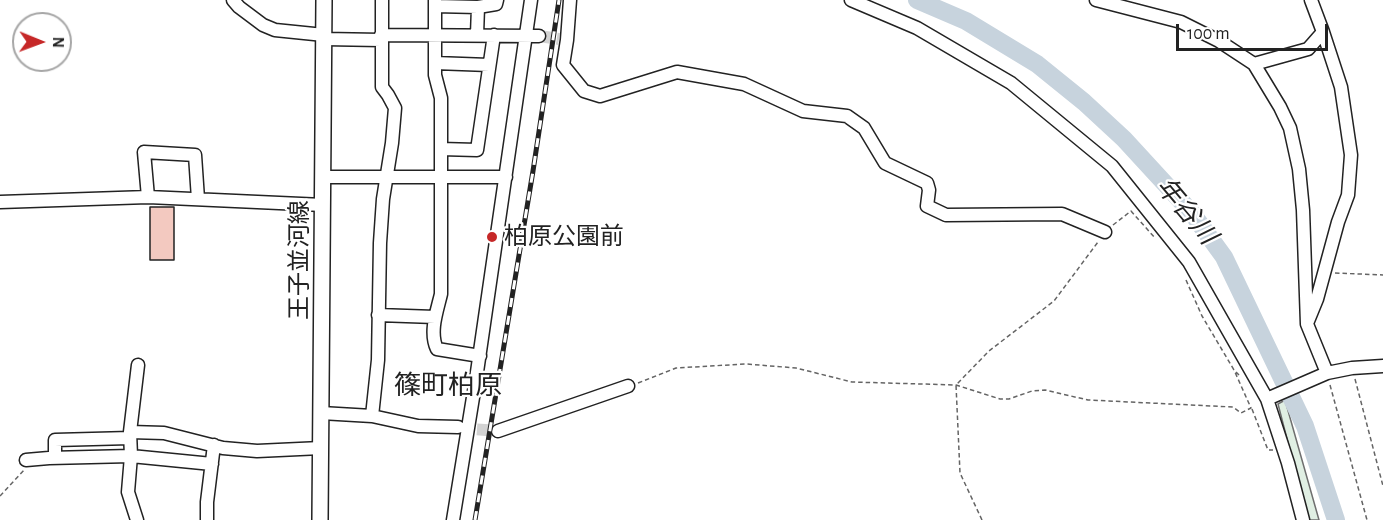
<!DOCTYPE html>
<meta charset="utf-8">
<style>
body{margin:0}
#map{position:relative;width:1383px;height:520px;overflow:hidden;background:#fff;font-family:"Alegreya Sans",sans-serif}
canvas{display:block}
.north{position:absolute;left:12px;top:12px;width:60px;height:60px;box-sizing:border-box;background:#fff;border:2px solid #a7a7a7;border-radius:50%;rotate:91deg;font-size:16px;font-weight:700;line-height:24px;text-align:center;color:#222}
.north::after{content:'';display:block;margin:auto;width:21px;height:27px;background:#c62828;clip-path:polygon(50% 0,100% 100%,50% 72%,0 100%)}
.scale{position:absolute;left:1176px;top:24px;width:152px;height:27px;box-sizing:border-box;border:3px solid #222;border-top:0;padding-left:8px;font-size:18px;line-height:21px;white-space:nowrap;color:#222;-webkit-text-stroke:4px #fff;paint-order:stroke}
</style>
<div id="map">
<canvas width="1383" height="520"></canvas>
<div class="north">N</div>
<div class="scale">100 m</div>
</div>
<script>
const context = document.querySelector('canvas').getContext('2d');
context.lineJoin = 'round';
function fill(path, color) {
  context.fillStyle = color;
  context.fill(path, 'evenodd');
}
function stroke(path, color, width, dash) {
  context.strokeStyle = color;
  context.lineWidth = width;
  context.lineCap = dash ? 'butt' : 'round';
  context.setLineDash(dash || []);
  context.stroke(path);
}
function label(font, color, halo, rows, align = 'center') {
  context.font = font + ' "Alegreya Sans","Noto Sans JP",sans-serif';
  context.lineWidth = 4.5;
  context.setLineDash([]);
  context.textBaseline = 'middle';
  context.strokeStyle = halo;
  context.fillStyle = color;
  for (const [text, x, y, turn = 0] of rows) {
    context.save();
    context.translate(x, y);
    context.rotate((+turn || 0) * Math.PI / 180);
    context.textAlign = isNaN(turn) ? turn : align;
    if (halo) context.strokeText(text, 0, 0);
    context.fillText(text, 0, 0);
    context.restore();
  }
}
const green = new Path2D(`
 M1285 400 1319 520H1308L1278 404Z`);
fill(green, '#e0efe3');
stroke(green, '#6f6f6f', 1.5);
stroke(new Path2D(`
 M917 0 966 21 1037 64 1084 102 1124 139 1192 213 1224 257 1305 426 1336 520`), '#c7d3dd', 18);
const building = new Path2D(`
 M150 207H174V260H150Z`);
fill(building, '#f3c9c0');
stroke(building, '#222', 1.5);
stroke(new Path2D(`
 M539 36 559 39
 M459 428 498 431`), '#d3d3d3', 12, [12, 6]);
const minor = new Path2D(`
 M233 0 239 7 263 25 275 30 324 35
 M435 0V75L441 98V294C437 311 429 332 437 349L480 356
 M570 0 567 40 563 65 584 91 600 96 677 72 744 84 803 111 847 116 864 128 885 163 927 183 929 190 927 206 946 215 1062 214 1105 232
 M851 0 917 28 1011 83 1112 166 1189 262 1267 399 1288 463 1303 520
 M1096 0 1181 22 1219 41 1254 64 1280 107 1290 128 1299 169 1303 210 1307 324 1327 373
 M435 6 478 7 477 35
 M478 7 496 4 497 0
 M381 35 539 36
 M324 39 381 40
 M435 63 489 65
 M1254 64 1308 49 1323 32 1311 0
 M441 149 477 150 494 35
 M323 177H506
 M148 197 144 152 195 155 198 199
 M0 202 148 197 323 205
 M378 315 435 317
 M1308 321 1317 299 1338 222 1348 195 1351 155 1341 87 1323 32
 M1267 399 1327 373 1352 368 1383 366
 M321 413 372 416 418 426 458 427
 M372 416 378 360 380 243 383 199 392 143 395 108 388 95 382 87V0
 M498 431 628 386
 M130 432 164 433 223 448 257 451 321 448
 M55 458V440L130 438
 M26 460 49 458 131 456 212 464
 M137 520 128 492 131 456 130 432 138 365
 M207 520V502L214 445
 M453 520 476 379 531 0`);
const major = new Path2D(`
 M320 520 324 0`);
stroke(minor, '#222', 15);
stroke(major, '#222', 18);
stroke(new Path2D(`
 M1113 225 1131 211 1155 238
 M1335 273 1383 275
 M1186 280 1202 316 1234 370 1239 375
 M1355 379 1383 486
 M638 383 676 368 746 364 796 368 852 382 956 385 1000 399H1009L1032 391 1045 390 1088 400 1233 407 1241 413 1251 408 1234 370
 M1330 385 1367 520
 M1252 409 1268 450H1273
 M0 496 24 470
 M982 520 960 473 956 385 989 351 1054 301 1098 242`), '#646464', 1.5, [4.5, 3]);
stroke(minor, '#fff', 12);
stroke(major, '#fff', 15);
const rail = new Path2D(`
 M475 520 533 171 559 0`);
stroke(rail, '#222', 5);
stroke(rail, '#fff', 3, [9]);
for (const [x, y, r, color] of [
 [492,237,6,"#c62828"]
]) {
  const dot = new Path2D();
  dot.arc(x, y, r, 0, 2 * Math.PI);
  context.fillStyle = color;
  context.fill(dot);
  stroke(dot, '#fff', 2);
}
label('24px', '#222', '#fff', [
 ["柏原公園前",504,237]
], 'left');
label('24px', '#222', '#fff', [
 ["王子並河線",300,260,-90]
]);
label('italic 26px', '#222', '#fff', [
 ["年谷川",1186,211,50]
]);
label('27px', '#222', '#fff', [
 ["篠町柏原",448,386]
]);
</script>
